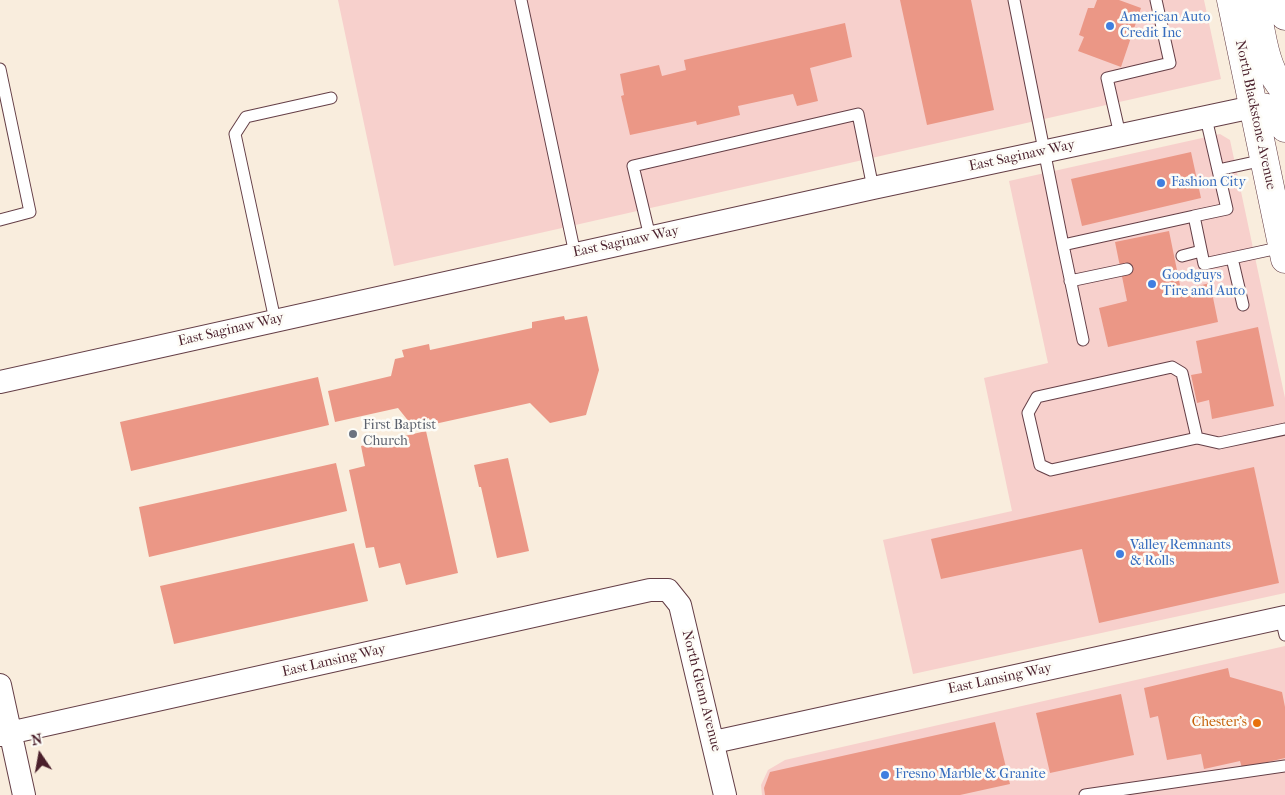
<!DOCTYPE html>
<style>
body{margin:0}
#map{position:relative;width:1285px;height:795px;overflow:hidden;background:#f9eddd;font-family:"IM FELL French Canon",serif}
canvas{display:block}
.north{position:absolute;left:15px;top:730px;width:50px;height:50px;-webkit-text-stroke:4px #fdfcf7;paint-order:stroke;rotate:348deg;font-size:14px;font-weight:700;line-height:20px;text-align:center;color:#4a1f2b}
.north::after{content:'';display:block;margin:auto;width:18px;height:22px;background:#4a1f2b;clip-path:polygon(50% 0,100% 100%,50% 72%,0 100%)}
</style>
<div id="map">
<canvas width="1285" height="795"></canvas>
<div class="north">N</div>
</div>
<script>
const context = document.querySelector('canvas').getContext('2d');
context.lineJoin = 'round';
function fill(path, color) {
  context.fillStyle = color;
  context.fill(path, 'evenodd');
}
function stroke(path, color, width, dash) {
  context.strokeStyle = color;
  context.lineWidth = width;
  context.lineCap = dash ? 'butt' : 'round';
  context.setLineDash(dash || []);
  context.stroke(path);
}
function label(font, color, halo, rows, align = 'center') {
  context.font = font + ' "IM FELL French Canon",serif';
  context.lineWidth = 5;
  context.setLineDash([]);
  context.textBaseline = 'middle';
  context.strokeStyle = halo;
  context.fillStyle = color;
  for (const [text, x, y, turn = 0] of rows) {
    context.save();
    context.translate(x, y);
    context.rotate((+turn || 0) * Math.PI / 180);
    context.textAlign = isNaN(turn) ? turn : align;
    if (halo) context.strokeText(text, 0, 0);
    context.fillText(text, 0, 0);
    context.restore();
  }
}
fill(new Path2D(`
 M338 0H1204L1221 79 394 266Z
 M1220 134 1230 140 1285 398V593L913 674 883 540 1012 511 984 378 1048 363 1009 181Z
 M1285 646V795H762L761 785 768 770 785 760Z`), '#f7d0cc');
fill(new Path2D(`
 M900 0H971L994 110 927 125Z
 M1097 0H1119L1141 8 1121 67 1078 51 1084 37 1079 35 1088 8H1094Z
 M845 23 852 57 810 68 818 101 797 106 793 94 738 106 740 115 697 125 696 121 630 135 621 96 624 95 620 74 659 65 662 76 686 70 684 60Z
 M1191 152 1201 198 1082 226 1071 179Z
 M1169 231 1181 290 1210 283 1218 322 1108 347 1099 308 1127 301 1115 242Z
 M564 316 565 320 587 316 599 370 586 415 550 423 530 403 430 425 429 418 410 423 398 408 335 422 328 391 391 376 395 359 404 357 402 350 429 344 430 350 532 328V322Z
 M1258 327 1274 406 1212 419 1209 400 1197 403 1191 375 1202 373 1196 341Z
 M318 377 329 425 131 471 120 422Z
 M426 431 458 573 406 585 400 563 379 568 374 547 366 548 349 470 365 466 361 446Z
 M508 458 529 551 497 558 481 487H479L474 465Z
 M336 463 347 511 149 557 139 507Z
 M1254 467 1279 583 1099 623 1082 549 941 579 931 539Z
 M354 543 368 601 174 644 160 586Z
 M1228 668 1230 677 1282 692 1285 707V758L1242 768 1240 761 1204 769 1201 754 1167 760 1158 716 1150 718 1144 688Z
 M1121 694 1134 755 1050 773 1036 713Z
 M995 722 1010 784 960 795H765L764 788 770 772Z`), '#eb9786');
const lane = new Path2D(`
 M521 0 575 254
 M1014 0 1063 245
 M0 69 30 212 0 220
 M1120 135 1107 78 1170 63 1156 0
 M1218 170 1264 160
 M1194 216 1227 209 1206 118
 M650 237 633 166 858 114 873 188
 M1182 256 1201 251
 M1232 258 1243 305
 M1070 281 1127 269
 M275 320 235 134 246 117 331 98
 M1083 340 1063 245 1194 216 1204 264 1283 247
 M1197 438 1182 373 1172 367 1037 397 1028 413 1040 465 1051 470 1197 438 1219 443 1285 429
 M1281 618 1285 635
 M1085 795 1285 766`);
const street = new Path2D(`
 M0 382 873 188 1253 107
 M0 685 24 795
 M0 735 650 590H668L680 605 725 795
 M714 742 1285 617`);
const primary = new Path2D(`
 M1231 0 1285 259
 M1255 0C1261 28 1264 71 1285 90
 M1282 0 1285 16
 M1253 107C1272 106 1278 110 1285 128`);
stroke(lane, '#643e46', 13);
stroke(street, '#643e46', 24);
stroke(primary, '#643e46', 29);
stroke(lane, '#fff', 11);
stroke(street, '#fff', 22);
stroke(primary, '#fff', 28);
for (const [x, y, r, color] of [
 [1110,26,5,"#3f7fe0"],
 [1161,183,5,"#3f7fe0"],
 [1152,284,5,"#3f7fe0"],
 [353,434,5,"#6b7280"],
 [1120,554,5,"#3f7fe0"],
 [1257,723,5,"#e8710a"],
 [885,775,5,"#3f7fe0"]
]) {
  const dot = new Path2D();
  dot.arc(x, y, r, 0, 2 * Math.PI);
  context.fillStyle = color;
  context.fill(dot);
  stroke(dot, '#fdfcf7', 2);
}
label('14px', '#366cbe', '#fdfcf7', [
 ["American Auto",1120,18],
 ["Credit Inc",1120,34],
 ["Fashion City",1171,183],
 ["Goodguys",1162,276],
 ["Tire and Auto",1162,292],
 ["Valley Remnants",1130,546],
 ["& Rolls",1130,562],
 ["Fresno Marble & Granite",895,775]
], 'left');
label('14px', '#4a1f2b', '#fdfcf7', [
 ["North Blackstone Avenue",1255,115,78],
 ["East Saginaw Way",1022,156,-12],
 ["East Saginaw Way",626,242,-12],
 ["East Saginaw Way",231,330,-13],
 ["East Lansing Way",334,661,-13],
 ["East Lansing Way",1000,679,-12],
 ["North Glenn Avenue",701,691,76]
]);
label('14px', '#5b616d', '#fdfcf7', [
 ["First Baptist",363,426],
 ["Church",363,442]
], 'left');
label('14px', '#c56008', '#fdfcf7', [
 ["Chester's",1247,723]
], 'right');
</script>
